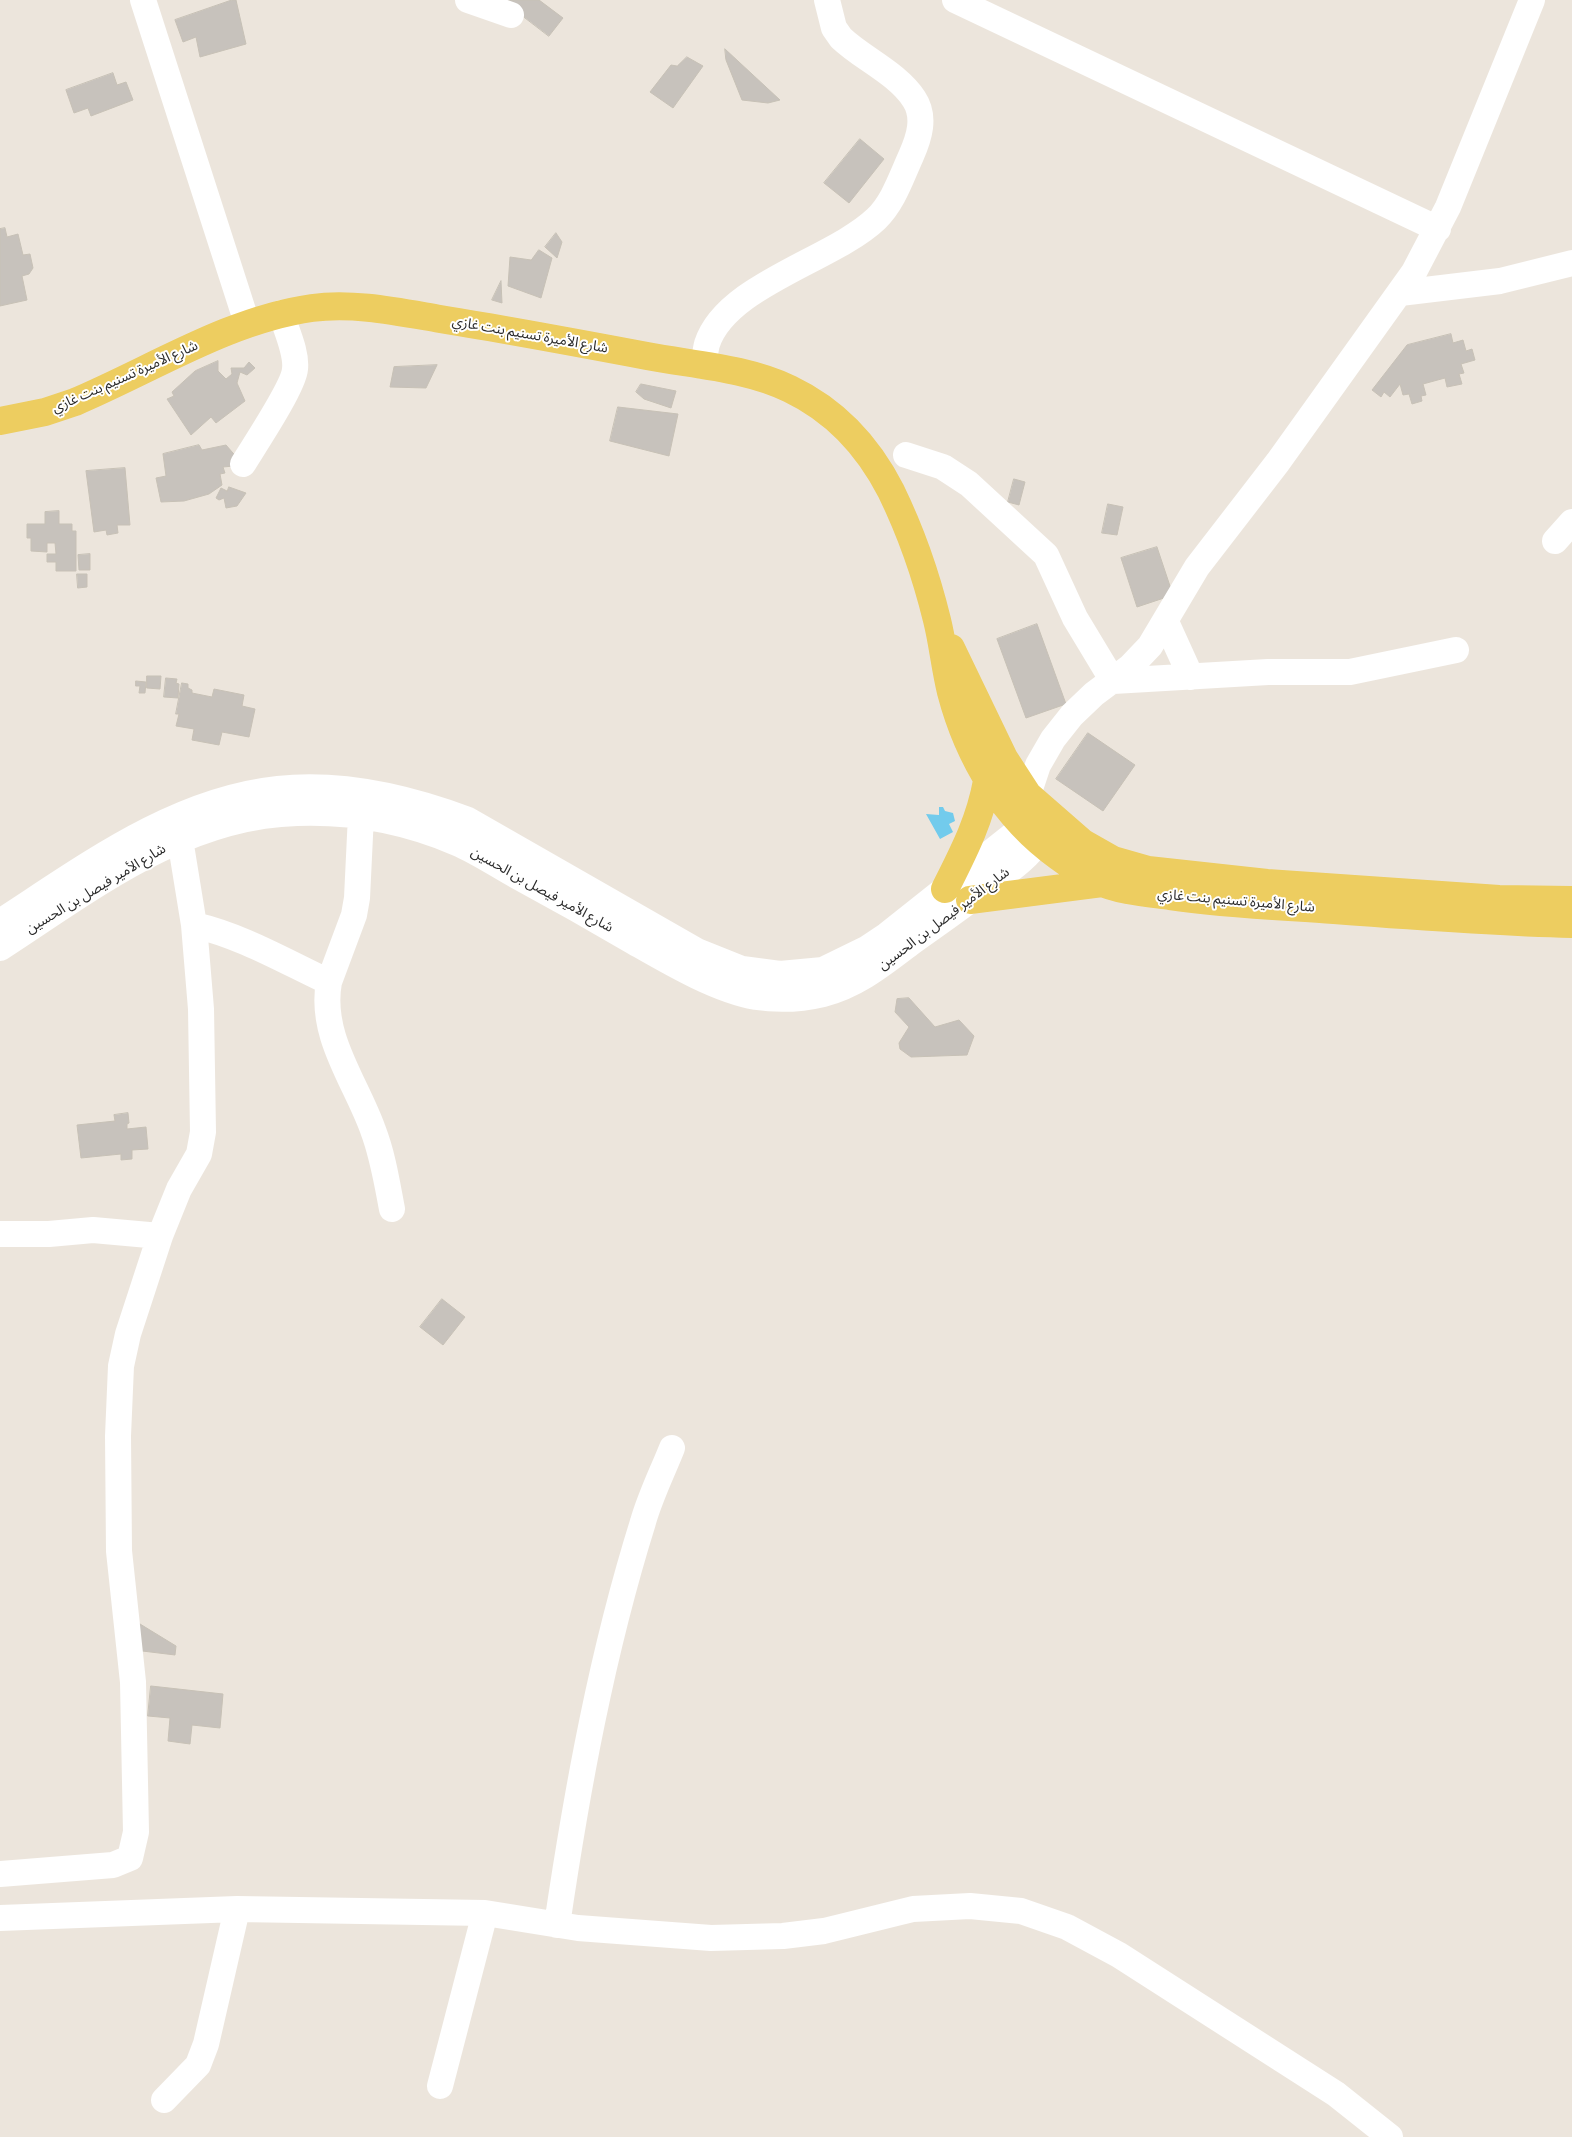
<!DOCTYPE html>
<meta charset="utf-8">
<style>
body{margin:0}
canvas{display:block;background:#ece5dc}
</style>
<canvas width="1572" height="2137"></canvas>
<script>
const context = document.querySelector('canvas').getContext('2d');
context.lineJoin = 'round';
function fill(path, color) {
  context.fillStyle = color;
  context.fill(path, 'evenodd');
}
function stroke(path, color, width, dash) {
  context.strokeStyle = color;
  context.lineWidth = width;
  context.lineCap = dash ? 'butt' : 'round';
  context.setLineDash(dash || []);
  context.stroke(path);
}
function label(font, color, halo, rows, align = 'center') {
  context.font = font + ' Manrope,"Noto Sans Arabic",sans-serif';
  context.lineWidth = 4;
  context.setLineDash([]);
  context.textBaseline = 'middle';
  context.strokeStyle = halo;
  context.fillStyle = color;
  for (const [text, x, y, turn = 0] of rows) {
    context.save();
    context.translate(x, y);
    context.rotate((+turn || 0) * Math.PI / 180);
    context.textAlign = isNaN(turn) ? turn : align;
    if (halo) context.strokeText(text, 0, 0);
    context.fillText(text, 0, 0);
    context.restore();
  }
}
fill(new Path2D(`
 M939 807H943L945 811 953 813 955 821 949 824 953 832 940 839 926 814 939 815Z`), '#72cbec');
const building = new Path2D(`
 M232 0H236L246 44 200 57 196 37 183 42 175 20Z
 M502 0H539L563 18 549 36Z
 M725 49 780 100 768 103 742 100 726 60Z
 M687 57 703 66 673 108 650 92 671 65 677 66Z
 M113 73 117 85 126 82 133 100 91 116 88 108 74 113 66 90Z
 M860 139 884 159 849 203 824 183Z
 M5 228 7 237 18 234 23 255 30 254 33 268 29 274 22 276 27 300 0 306V229Z
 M556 233 562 242 557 258 545 247Z
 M539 250 552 258 541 298 508 286 510 257 531 260Z
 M501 281 502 303 492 300Z
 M1451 334 1453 343 1463 340 1466 351 1472 349 1475 360 1461 364 1464 373 1459 374 1462 384 1447 387 1445 378 1423 384 1426 395 1421 396 1422 401 1412 404 1409 394 1403 395 1400 384 1390 397 1384 392 1381 397 1372 390 1407 345Z
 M218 361V371L226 379 232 374 231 368H244L249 362 255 368 247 375 240 372 237 383 245 401 216 423 211 417 191 435 167 399 174 396 172 392 195 371Z
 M437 365 426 388 390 387 394 367Z
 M641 384 676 391 671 408 644 399 636 392Z
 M618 407 678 414 669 456 610 441Z
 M199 445 202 450 226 445 239 460 234 466 223 467 225 473 220 474 222 485 209 494 184 501 161 502 156 478 166 476 163 454Z
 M125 468 130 525H117L118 533 107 535 106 530 94 532 86 471Z
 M1014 479 1025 482 1019 505 1008 502Z
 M229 487 246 493 237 506 226 508 224 498 219 500 216 498 221 488 227 491Z
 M1108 504 1123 507 1117 535 1102 533Z
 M59 511V524H72V531H76V571H56V562H47V554H56L55 543H47V552L31 551V538H27V524H45V512Z
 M1157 547 1173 595 1137 607 1121 558Z
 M90 554V570H79L78 555Z
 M77 574H87V587L78 588Z
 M1037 624 1066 704 1026 718 997 639Z
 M147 676H161L160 689 147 688Z
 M166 678 177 679 176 683 179 684 178 698 164 697Z
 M136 681 146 682 145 693H139L140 686H136Z
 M182 683 188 684V688L192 690V693L212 697 214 689 244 695 242 706 255 709 249 737 222 732 219 745 192 740 194 729 176 726 179 714H176Z
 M1088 733 1135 765 1103 811 1056 779Z
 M909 998 935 1027 959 1020 974 1036 967 1055 911 1057 900 1049 899 1043 909 1027 895 1012 897 999Z
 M128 1113 129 1123 127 1124V1129L146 1127 148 1149 132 1150V1159L121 1160V1154L81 1158 77 1125 115 1121 114 1115Z
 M442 1299 465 1317 443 1345 420 1327Z
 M140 1624 176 1646 175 1655 134 1650Z
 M151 1686 223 1694 220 1728 192 1725 190 1744 168 1741 170 1718 148 1716Z`);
fill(building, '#c7c2bc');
stroke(building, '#c7c1b6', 1);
stroke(new Path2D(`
 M143 0 247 323
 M468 0 511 15
 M955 0 1438 229
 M1400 293 1500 281 1572 263
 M703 366C705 359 705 351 707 344 726 285 833 260 876 219 893 203 901 178 911 156 919 138 926 117 914 99 897 73 863 59 841 38L834 28 827 0
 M906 455 943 467 969 484 1046 555 1075 618 1113 681 1268 672H1350L1456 650
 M243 464C254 446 294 386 295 369 297 352 286 330 281 313
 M1555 541 1572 522
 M1166 622 1191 677
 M0 922C85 867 174 800 278 789 343 782 407 797 468 820L697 951 742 969 780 974 823 970 866 949 887 935 1023 827 1033 824 1046 823
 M194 925C242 936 284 961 329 982L354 915 357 898 361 815
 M0 948C91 889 183 816 297 813 353 811 406 821 457 843 478 852 497 865 517 876 556 897 595 919 634 942 669 962 716 990 756 997 777 1000 802 999 823 994 858 985 884 963 912 942 937 924 962 907 986 888 1018 863 1067 837 1028 795L1038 765 1053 739 1072 715 1094 694 1130 667 1150 646 1197 567 1278 462 1414 272 1448 207 1532 0
 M329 982C319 1036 356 1082 373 1130 383 1156 387 1183 392 1209
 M0 1234H49L93 1230 160 1236
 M0 1874 113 1865 130 1858 136 1832 133 1682 119 1551 118 1436 121 1366 128 1334 160 1236 179 1189 199 1154 203 1132 201 1009 194 925 180 839
 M0 1918 237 1909 485 1913 578 1928 711 1938 783 1936 824 1931 913 1909 970 1906 1021 1911 1067 1927 1119 1955 1336 2094 1390 2137
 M557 1925C577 1789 602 1653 643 1522 650 1497 662 1473 672 1448
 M440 2086 485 1913
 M164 2100 198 2065 206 2044 237 1909`), '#fff', 26);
stroke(new Path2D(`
 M0 421 45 412 75 402C153 369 228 320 312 308 353 302 399 312 440 319 509 330 578 343 647 356 694 365 747 368 790 389 836 411 868 446 891 491 911 532 926 575 937 620 943 644 945 668 951 692 968 757 1004 818 1059 857 1071 866 1085 875 1098 881 1119 891 1147 893 1170 896 1224 904 1279 906 1334 910 1413 916 1493 922 1572 924
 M951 648 1004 758 1028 795 1083 843 1113 860 1148 870 1267 883 1499 899 1572 900
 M945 889C963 853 980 821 987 781
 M970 900 1102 883`), '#edcd60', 28);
label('14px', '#2a2a2a', '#fff', [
 ["شارع الأميرة تسنيم بنت غازي",530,335,10],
 ["شارع الأميرة تسنيم بنت غازي",125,377,-24],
 ["شارع الأمير فيصل بن الحسين",96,889,-31],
 ["شارع الأمير فيصل بن الحسين",542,890,29],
 ["شارع الأميرة تسنيم بنت غازي",1236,901,5],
 ["شارع الأمير فيصل بن الحسين",944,919,-37]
]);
</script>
